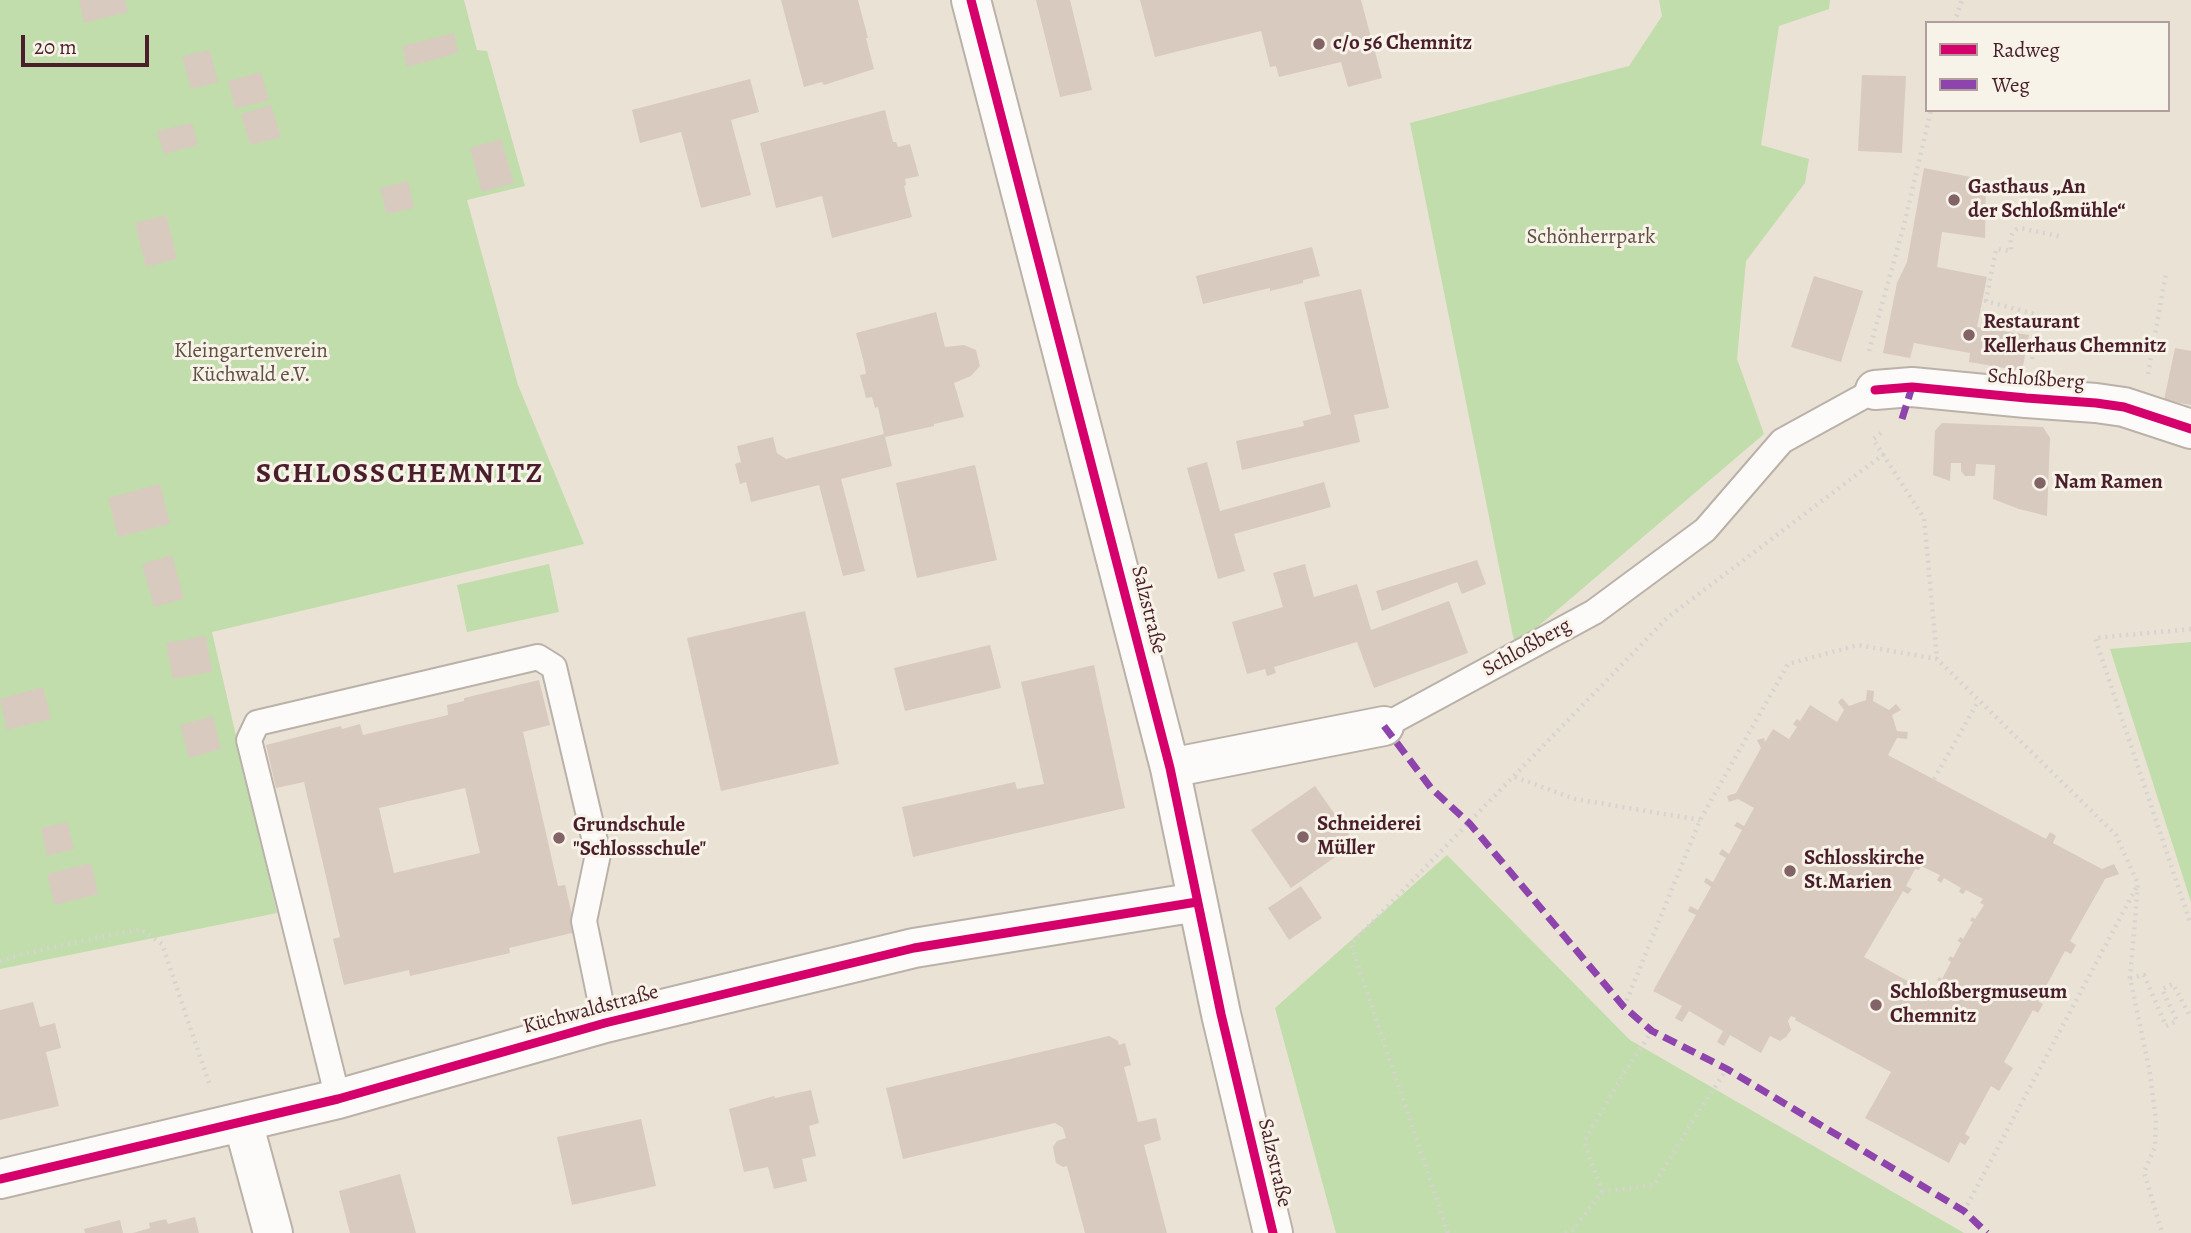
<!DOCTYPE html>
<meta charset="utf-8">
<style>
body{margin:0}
#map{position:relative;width:2191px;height:1233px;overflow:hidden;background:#eae2d4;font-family:Alegreya,serif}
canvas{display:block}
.legend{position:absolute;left:1925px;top:21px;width:245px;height:91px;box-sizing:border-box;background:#f7f3e8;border:2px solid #b29e9c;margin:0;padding:9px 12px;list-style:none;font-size:21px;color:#4a1f2b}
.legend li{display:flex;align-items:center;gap:14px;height:35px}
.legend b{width:35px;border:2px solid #b29e9c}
.scale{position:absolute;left:21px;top:35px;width:128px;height:32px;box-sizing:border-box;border:4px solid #4a1f2b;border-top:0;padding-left:9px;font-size:21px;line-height:24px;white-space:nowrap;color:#4a1f2b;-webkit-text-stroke:5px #f7f3e8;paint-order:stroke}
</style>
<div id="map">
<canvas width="2191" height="1233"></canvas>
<ul class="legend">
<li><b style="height:9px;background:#d6006c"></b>Radweg</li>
<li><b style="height:9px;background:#8e44ad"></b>Weg</li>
</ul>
<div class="scale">20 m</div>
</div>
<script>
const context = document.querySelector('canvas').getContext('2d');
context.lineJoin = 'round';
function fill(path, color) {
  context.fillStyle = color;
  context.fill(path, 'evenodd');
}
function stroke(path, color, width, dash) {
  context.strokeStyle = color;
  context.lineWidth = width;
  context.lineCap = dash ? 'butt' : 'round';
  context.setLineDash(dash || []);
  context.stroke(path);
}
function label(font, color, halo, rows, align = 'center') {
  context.font = font + ' Alegreya,serif';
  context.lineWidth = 6;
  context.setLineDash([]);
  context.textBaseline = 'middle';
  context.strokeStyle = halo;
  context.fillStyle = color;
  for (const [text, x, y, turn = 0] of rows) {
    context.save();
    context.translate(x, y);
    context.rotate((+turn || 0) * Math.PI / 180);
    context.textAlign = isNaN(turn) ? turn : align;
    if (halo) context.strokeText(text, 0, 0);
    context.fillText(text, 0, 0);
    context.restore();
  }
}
fill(new Path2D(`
 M0 0H464L477 50 487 51 525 186 467 200 518 385 584 544 212 632 277 913 0 969Z
 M1659 0H1830L1829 9 1779 26 1761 145 1809 159 1805 183 1746 261 1737 359 1764 434 1515 646 1410 123 1629 66 1662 16Z
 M549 564 559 612 467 632 457 585Z
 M2191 642V902L2110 649Z
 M1447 855 1630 1040 1964 1233H1336L1275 1008Z`), '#c1ddac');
fill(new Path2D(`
 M79 0H125L128 12 84 23Z
 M781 0H858L868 38H866L874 69 824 85 822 82 804 87Z
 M1036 0H1070L1092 90 1060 97Z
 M1140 0H1361L1382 78 1348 87 1341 62 1279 77 1276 66 1270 67 1261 31 1155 57Z
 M454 33 458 53 407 67 402 46Z
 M210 50 218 82 191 89 182 56Z
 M261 72 269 100 235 109 228 81Z
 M1862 75 1906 76 1902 153 1858 151Z
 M750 79 759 112 731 120 751 195 701 208 681 132 640 143 632 110Z
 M271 105 281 137 250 145 241 114Z
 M885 110 893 142H896L898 147 910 144 919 176 905 179 906 185 904 186 912 217 832 238 822 196 776 208 760 143Z
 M192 123 198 145 164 154 157 131Z
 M501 139 514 183 482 192 470 148Z
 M1924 168 1986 180 1985 238 1942 232 1937 267 1987 277 1977 327 2029 335 2022 371 1969 362 1970 353 1914 343 1910 358 1883 353 1897 283 1907 262Z
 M408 181 414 208 387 214 380 188Z
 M166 215 177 259 146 267 135 223Z
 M1312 247 1320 276 1303 280V283L1270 291V288L1203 304 1196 276Z
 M1814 276 1863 291 1841 362 1791 347Z
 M1361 289 1389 408 1354 415 1360 442 1242 470 1236 441 1304 426 1303 421 1331 414 1304 302Z
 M936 312 945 347 964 345 976 350 980 366 971 376 954 383 964 417 934 424V426L885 437 892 466 841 479 865 571 843 576 819 485 751 502 746 482 740 484 735 464 741 462 737 446 773 437 777 453 786 459 884 434 878 407 875 408 872 397 866 398 860 375 866 374 864 363 856 333Z
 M2175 348 2191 351V405L2164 400Z
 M1942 423 2043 427 2050 438 2047 516 2019 509 1993 499 1995 465 1976 464 1975 476H1965L1961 471V463H1951L1950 481 1933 475 1935 431Z
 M1207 462 1220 511 1324 482 1331 507 1234 534 1245 571 1218 579 1187 468Z
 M975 465 997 560 917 578 896 483Z
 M160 484 170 524 118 537 108 498Z
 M172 555 184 599 154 607 142 564Z
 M1477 560 1486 584 1462 594 1457 582 1382 611 1376 591Z
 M1305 564 1314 597 1357 584 1371 630 1449 601 1468 653 1374 688 1357 642 1274 667 1276 673 1267 676 1265 669 1247 674 1232 622 1283 607 1273 573Z
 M805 611 839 764 721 791 687 638Z
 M206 636 212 672 173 679 166 643Z
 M990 645 1001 688 905 711 894 668Z
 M1094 665 1125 808 913 857 902 807 1015 782 1017 789 1044 784 1021 682Z
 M539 680 550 725 523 732 558 886 565 885 576 932 509 948 510 953 410 976 409 970 344 985 333 939 340 937 304 782 276 788 266 745 341 726 342 729 360 724 363 735 448 715 447 705 464 701V698ZM465 788 480 853 394 873 379 808Z
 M43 687 51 719 7 730 0 699Z
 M1867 690 1874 691 1873 701 1889 710 1896 704 1901 710 1892 715 1897 731 1908 732 1907 739 1897 738 1888 755 2046 839 2050 832 2056 836 2053 843 2102 869 2114 864 2119 874 2105 879 2070 941 2076 945 2071 954 2065 951 2038 1001 2043 1004 2038 1013 2033 1010 2004 1062 2013 1068 1999 1091 1991 1086 1965 1134 1970 1137 1965 1145 1960 1142 1949 1163 1865 1118 1891 1072 1795 1020 1796 1018 1791 1016 1788 1021 1791 1030 1786 1037 1780 1041 1770 1036 1761 1053 1730 1035 1724 1046 1717 1042 1723 1031 1689 1011 1682 1022 1675 1018 1682 1006 1653 991 1696 915 1688 911 1690 906 1698 910 1711 887 1704 882 1706 878 1713 882 1726 858 1719 854 1722 849 1729 854 1742 830 1734 826 1737 822 1744 826 1754 808 1738 799 1729 802 1727 796 1736 793 1761 748 1757 740 1764 738 1765 742 1773 729 1789 739 1797 727 1793 724 1797 719 1800 721 1810 705 1837 722 1844 710 1838 702 1842 698 1849 706 1866 700ZM1921 866 1940 875 1937 880 1941 883 1944 878 1961 888 1959 892 1963 894 1966 890 1983 899 1980 903 1984 905 1975 919 1972 917 1970 921 1973 922 1963 939 1960 937 1958 941 1961 943 1953 958 1950 956 1948 960 1951 962 1942 979 1939 977 1937 980 1940 982 1933 995 1864 957 1903 891 1908 894 1912 889 1906 886 1915 869 1919 870Z
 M213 716 221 749 189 758 180 725Z
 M1315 786 1355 843 1291 888 1251 830Z
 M67 822 74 849 47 856 41 828Z
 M91 863 98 894 55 905 47 874Z
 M1301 886 1322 918 1289 940 1268 908Z
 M33 1002 40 1027 55 1023 61 1048 46 1052 59 1106 0 1120V1010Z
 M1109 1036 1118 1041 1119 1045 1125 1043 1131 1065 1124 1067 1138 1122 1156 1118 1161 1140 1144 1145 1167 1233H1085L1067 1166 1063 1167 1056 1163 1053 1147 1057 1141 1066 1138 1063 1128 1055 1123 903 1159 886 1088Z
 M811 1090 819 1123 809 1126 816 1156 802 1159 807 1181 774 1189 768 1167 744 1172 729 1109 774 1096 775 1098Z
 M641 1119 656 1186 572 1205 557 1137Z
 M400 1174 416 1233H350L339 1191Z
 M195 1217 199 1233H133L150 1228 149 1223 166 1219 168 1224Z
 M120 1220 123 1233H85L84 1229Z`), '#d8cabf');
const lane = new Path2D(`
 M1384 726 1594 612 1705 530 1782 441 1875 390
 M338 1099 249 740 257 723 538 657 554 667 598 854 584 921 605 1023`);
const street = new Path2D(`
 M971 0 1170 768 1221 1014 1273 1233
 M1875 390 1912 387 2026 398 2096 403 2124 407 2191 429
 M1170 768 1384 726
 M243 1122 273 1233
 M0 1179 338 1099 605 1023 914 948 1197 902`);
stroke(lane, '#bab1a9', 28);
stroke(street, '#bab1a9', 42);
stroke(new Path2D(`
 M1954 23 1962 0
 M1869 351 1904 225 1931 110
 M2032 359 2038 315 1986 301 1996 249 2011 251C2011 241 2009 231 2020 228L2063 237
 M2148 374 2166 273
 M1881 433 1873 439 1924 518 1937 659
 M2191 629 2095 638 2191 925
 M1515 777 1575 799 1700 820
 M1934 779 1979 700
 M0 961 26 953 140 929 162 944 210 1086
 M2130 978 2144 975 2166 1026 2177 1021 2162 989 2173 984 2189 1014 2191 1013
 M1624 1007 1700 820 1788 664 1858 645 1937 659 2116 835 2138 884 2130 978 2149 1068 2156 1119 2155 1147 2144 1172 2162 1233
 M1602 1192 1584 1141 1628 1067 1652 1031
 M1964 1211 2136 888
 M1448 1233 1351 944 1667 618 1884 454
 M1565 1233 1573 1230 1602 1192 1654 1185 1700 1109 1727 1069`), '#d6d3d0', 4.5, [2, 5]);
stroke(lane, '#fcfbf9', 24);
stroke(street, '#fcfbf9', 38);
stroke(new Path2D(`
 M1902 419 1912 387
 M1384 726 1431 788 1470 824 1624 1007 1652 1031 1727 1069 1964 1211 1987 1233`), '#8e44ad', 7, [14, 7]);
stroke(new Path2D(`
 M971 0 1170 768 1221 1014 1273 1233
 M1875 390 1912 387 2026 398 2096 403 2124 407 2191 429
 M0 1179 338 1099 605 1023 914 948 1197 902`), '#d6006c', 9);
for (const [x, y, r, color] of [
 [1319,44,7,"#826366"],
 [1954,200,7,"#826366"],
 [1969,335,7,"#826366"],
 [2040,483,7,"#826366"],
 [1303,837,7,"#826366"],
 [559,838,7,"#826366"],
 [1790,871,7,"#826366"],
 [1876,1005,7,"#826366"]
]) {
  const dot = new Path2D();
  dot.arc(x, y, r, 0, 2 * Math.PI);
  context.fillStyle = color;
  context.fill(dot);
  stroke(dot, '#f7f3e8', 2.5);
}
label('bold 21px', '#4a1f2b', '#f7f3e8', [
 ["c/o 56 Chemnitz",1333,44],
 ["Gasthaus „An",1968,188],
 ["der Schloßmühle“",1968,212],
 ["Restaurant",1983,323],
 ["Kellerhaus Chemnitz",1983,347],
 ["Nam Ramen",2054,483],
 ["Schneiderei",1317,825],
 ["Müller",1317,849],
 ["Grundschule",573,826],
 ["\"Schlossschule\"",573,850],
 ["Schlosskirche",1804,859],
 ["St.Marien",1804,883],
 ["Schloßbergmuseum",1890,993],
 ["Chemnitz",1890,1017]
], 'left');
label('21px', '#604e43', '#f7f3e8', [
 ["Schönherrpark",1591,238],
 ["Kleingartenverein",251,352],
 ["Küchwald e.V.",251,376]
]);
label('21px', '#4a1f2b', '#f7f3e8', [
 ["Schloßberg",2036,380,4],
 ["Salzstraße",1148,610,76],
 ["Schloßberg",1527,648,-29],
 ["Küchwaldstraße",591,1010,-15],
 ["Salzstraße",1274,1163,77]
]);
context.letterSpacing = '2px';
label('bold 28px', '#4a1f2b', '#f7f3e8', [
 ["SCHLOSSCHEMNITZ",400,475]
]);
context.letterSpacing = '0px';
</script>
